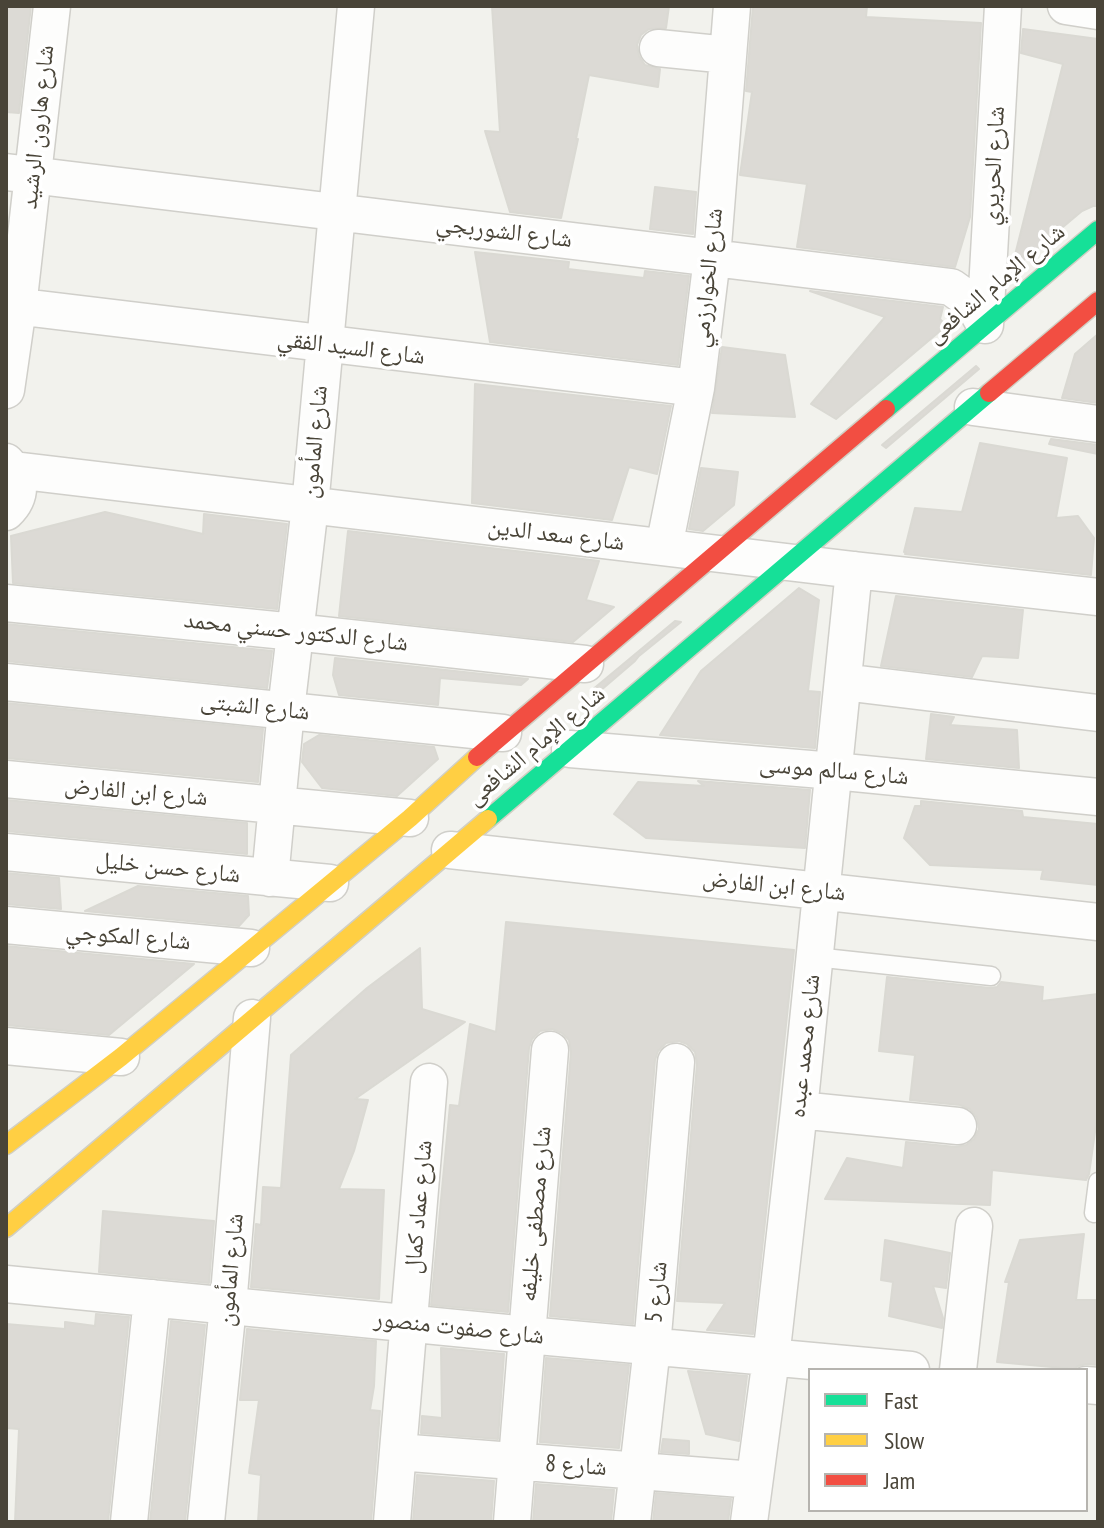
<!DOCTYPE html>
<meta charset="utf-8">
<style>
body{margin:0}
#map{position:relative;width:1104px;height:1528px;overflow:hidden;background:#f2f2ed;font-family:"PT Sans Narrow",sans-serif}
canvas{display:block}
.frame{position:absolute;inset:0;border:8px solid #494438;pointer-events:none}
.legend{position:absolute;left:808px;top:1368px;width:280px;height:144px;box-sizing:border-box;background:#fff;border:2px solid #b6b4af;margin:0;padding:10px 14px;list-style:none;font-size:24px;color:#494438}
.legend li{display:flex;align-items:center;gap:16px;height:40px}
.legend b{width:40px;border:2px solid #b6b4af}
</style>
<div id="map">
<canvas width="1104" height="1528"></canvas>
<div class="frame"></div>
<ul class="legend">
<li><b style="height:10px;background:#16e098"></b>Fast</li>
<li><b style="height:10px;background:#ffcf43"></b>Slow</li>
<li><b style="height:10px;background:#f24e42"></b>Jam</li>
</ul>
</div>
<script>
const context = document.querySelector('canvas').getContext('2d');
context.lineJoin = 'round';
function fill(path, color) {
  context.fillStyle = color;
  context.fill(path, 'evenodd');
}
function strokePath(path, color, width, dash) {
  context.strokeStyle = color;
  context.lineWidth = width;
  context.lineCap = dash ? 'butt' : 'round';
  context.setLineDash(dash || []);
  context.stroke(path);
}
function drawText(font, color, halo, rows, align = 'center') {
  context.font = font + ' "PT Sans Narrow","Noto Naskh Arabic",sans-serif';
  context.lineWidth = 7;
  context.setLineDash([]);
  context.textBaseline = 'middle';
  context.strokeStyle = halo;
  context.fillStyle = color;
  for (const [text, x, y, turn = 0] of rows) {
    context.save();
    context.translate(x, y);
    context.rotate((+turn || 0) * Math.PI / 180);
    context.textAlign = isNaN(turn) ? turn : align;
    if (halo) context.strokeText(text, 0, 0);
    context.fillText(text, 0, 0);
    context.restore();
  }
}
const building = new Path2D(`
 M6 6H31L19 113 6 112Z
 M492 6H669L666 28 649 29 641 35 637 45 639 56 645 65 660 69 658 87 589 75 576 139H578L561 218 510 212 485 131 500 132Z
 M753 6H867L866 17 981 23 970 217 955 267 797 247 807 184 740 175 752 92 746 91Z
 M1023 29 1098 39V206H1093L1082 211 1019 264 1013 263 1063 64 1021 53Z
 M655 187 696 192 693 234 650 229Z
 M475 252 569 262 568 269 644 278 645 271 689 276 678 365 490 342Z
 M810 291 943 307 940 319 946 326 836 419 811 404 885 317Z
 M1098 334V403L1062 398 1075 354Z
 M722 347 785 355 795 417 712 413Z
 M976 366 979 369 886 448 882 445Z
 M475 384 671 406 657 474 629 467 612 520 472 503Z
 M1051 439 1098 445V454L1049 444Z
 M980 443 1067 458 1056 518 1078 516 1094 538 1091 575 905 554 906 552H904L915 508 962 512Z
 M701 468 738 472 734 505 703 531 689 529Z
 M105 512 203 534 204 514 287 524 277 609 13 583 11 536Z
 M348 531 599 561 586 600 614 607 573 642 339 616Z
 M799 588 819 600 808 691 820 692 815 748 660 735 701 671Z
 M896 596 1023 610 1018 658 982 656 972 677 881 666Z
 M675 621 681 622 639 656 635 661 600 691 592 690Z
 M6 624 272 651 267 688 6 661Z
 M335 658 528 679 521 685 440 678 438 705 339 695 333 675Z
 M6 703 263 729 258 782 6 758Z
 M931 714 954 717 950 725 1017 730 1019 768 926 759Z
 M319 735 434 747 438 759 397 796 322 788 302 762 304 744Z
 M698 781 810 790 805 848 646 838 614 814 638 782 704 786Z
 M6 800 247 823V854L6 831Z
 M921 801 1022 811 1023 817 1098 824V885L1041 879 1043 870 930 865 904 838 915 806H921Z
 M6 873 59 878 61 909 6 904Z
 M138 886 248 896 249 915 239 926 85 911Z
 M506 922 794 950 753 1334 707 1330 725 1303 677 1301 697 1064 695 1052 687 1044 679 1041 666 1043 658 1051 655 1060 633 1324 550 1316 571 1052 569 1040 562 1033 552 1029 540 1031 532 1039 529 1048 508 1312 431 1305 450 1105 459 1106 470 1024 496 1032Z
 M6 946 194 964 109 1035 6 1025Z
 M420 948 422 1009 465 1022 355 1099 368 1100 354 1151 339 1189 384 1190 379 1299 251 1287 256 1224 261 1225 263 1187 281 1188 291 1055 367 988Z
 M887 977 990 988 997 987 1001 982 1043 987 1042 1001 1098 994V1111L1089 1174 1086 1180 992 1170 990 1205 825 1199 847 1158 903 1168 906 1142 956 1147 966 1145 974 1139 979 1129 977 1118 970 1109 960 1105 910 1100 915 1055 879 1051Z
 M103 1211 214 1221 209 1283 99 1272Z
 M1084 1234 1076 1300H1098V1365L1087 1364 1078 1366 1074 1369 997 1362 1009 1282H1005L1020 1240Z
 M885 1240 950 1253 946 1288 933 1286 943 1318 942 1328 889 1316 893 1282 881 1280Z
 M96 1314 129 1317 108 1522H15L19 1429 6 1428V1324L65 1329V1322L95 1326Z
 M171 1321 205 1325 185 1522H150Z
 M247 1329 376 1341 374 1386 370 1410 380 1411 371 1522H258L261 1475 249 1473 259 1400H240Z
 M441 1348 504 1354 498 1439 421 1433 422 1416 442 1418Z
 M546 1358 629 1365 619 1448 540 1442Z
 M688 1371 747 1376 739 1441 706 1434Z
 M663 1439 689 1441V1454L661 1452Z
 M417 1475 494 1481 491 1522 413 1521Z
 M536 1484 614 1490 611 1522H533Z
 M656 1493 731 1499 728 1522H653Z`);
const lane = new Path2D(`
 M815 957 991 976
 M1094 1213 1098 1182`);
const street = new Path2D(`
 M1066 6 1098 11
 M658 48 728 55
 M6 172 951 287 972 302 985 325
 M6 305 696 388
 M985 325 1003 6
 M6 390 18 307 52 6
 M973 407 1098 424
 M6 462C21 477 23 496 6 512
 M14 470 854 570 1098 597
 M664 547 696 388 712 258 732 6
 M6 603 295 632 585 664
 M6 682 503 733
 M843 682 1098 713
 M570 749 834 771 1098 797
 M6 779 410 818
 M450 850 1098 922
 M6 852 330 883
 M270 878 286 710 310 506 356 6
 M6 925 251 948
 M6 1046 121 1057
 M799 1110 958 1126
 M6 1284 527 1335 911 1370
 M958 1370 974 1226
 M1086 1385 1098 1386
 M398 1452 754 1480
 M129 1522 152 1298
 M206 1522 228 1306 252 1018
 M392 1522 429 1082
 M512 1522 550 1050
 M632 1522 652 1347 676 1062
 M749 1522 771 1358 799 1110 854 570`);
const fast = new Path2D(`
 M886 409 1098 230
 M488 819 989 393`);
const slow = new Path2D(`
 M6 1145 121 1057 410 818 477 757
 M6 1228 488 819`);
const jam = new Path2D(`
 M989 393 1098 301
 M477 757 886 409`);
const streetNames = [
 ["شارع هارون الرشيد",38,127,-84],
 ["شارع الحريري",994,166,-87],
 ["شارع الشوربجي",504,232,7],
 ["شارع الخوارزمي",708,278,-84],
 ["شارع الإمام الشافعى",996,284,-40],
 ["شارع السيد الفقي",351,348,7],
 ["شارع المأمون",315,442,-85],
 ["شارع سعد الدين",556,535,7],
 ["شارع الدكتور حسني محمد",296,632,6],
 ["شارع الشبتى",255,707,6],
 ["شارع الإمام الشافعى",536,746,-40],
 ["شارع سالم موسى",834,771,5],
 ["شارع ابن الفارض",136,792,5],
 ["شارع حسن خليل",168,868,6],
 ["شارع ابن الفارض",774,886,6],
 ["شارع المكوجي",128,937,5],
 ["شارع محمد عبده",805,1046,-84],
 ["شارع عماد كمال",419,1207,-85],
 ["شارع مصطفى خليفه",536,1214,-85],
 ["شارع المأمون",231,1270,-85],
 ["شارع 5",657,1292,-85],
 ["شارع صفوت منصور",459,1328,6],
 ["شارع 8",576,1466,4]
];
fill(building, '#dcdad5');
strokePath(building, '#dad9d3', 2);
strokePath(lane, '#d0cfca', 21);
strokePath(street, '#d0cfca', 39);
strokePath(fast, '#d1cfc4', 21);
strokePath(slow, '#d1cfc4', 21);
strokePath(jam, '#d1cfc4', 21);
strokePath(lane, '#fdfdfc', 18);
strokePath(street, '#fdfdfc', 36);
strokePath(fast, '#16e098', 18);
strokePath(slow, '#ffcf43', 18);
strokePath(jam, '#f24e42', 18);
drawText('24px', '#494438', '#fff', streetNames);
</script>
